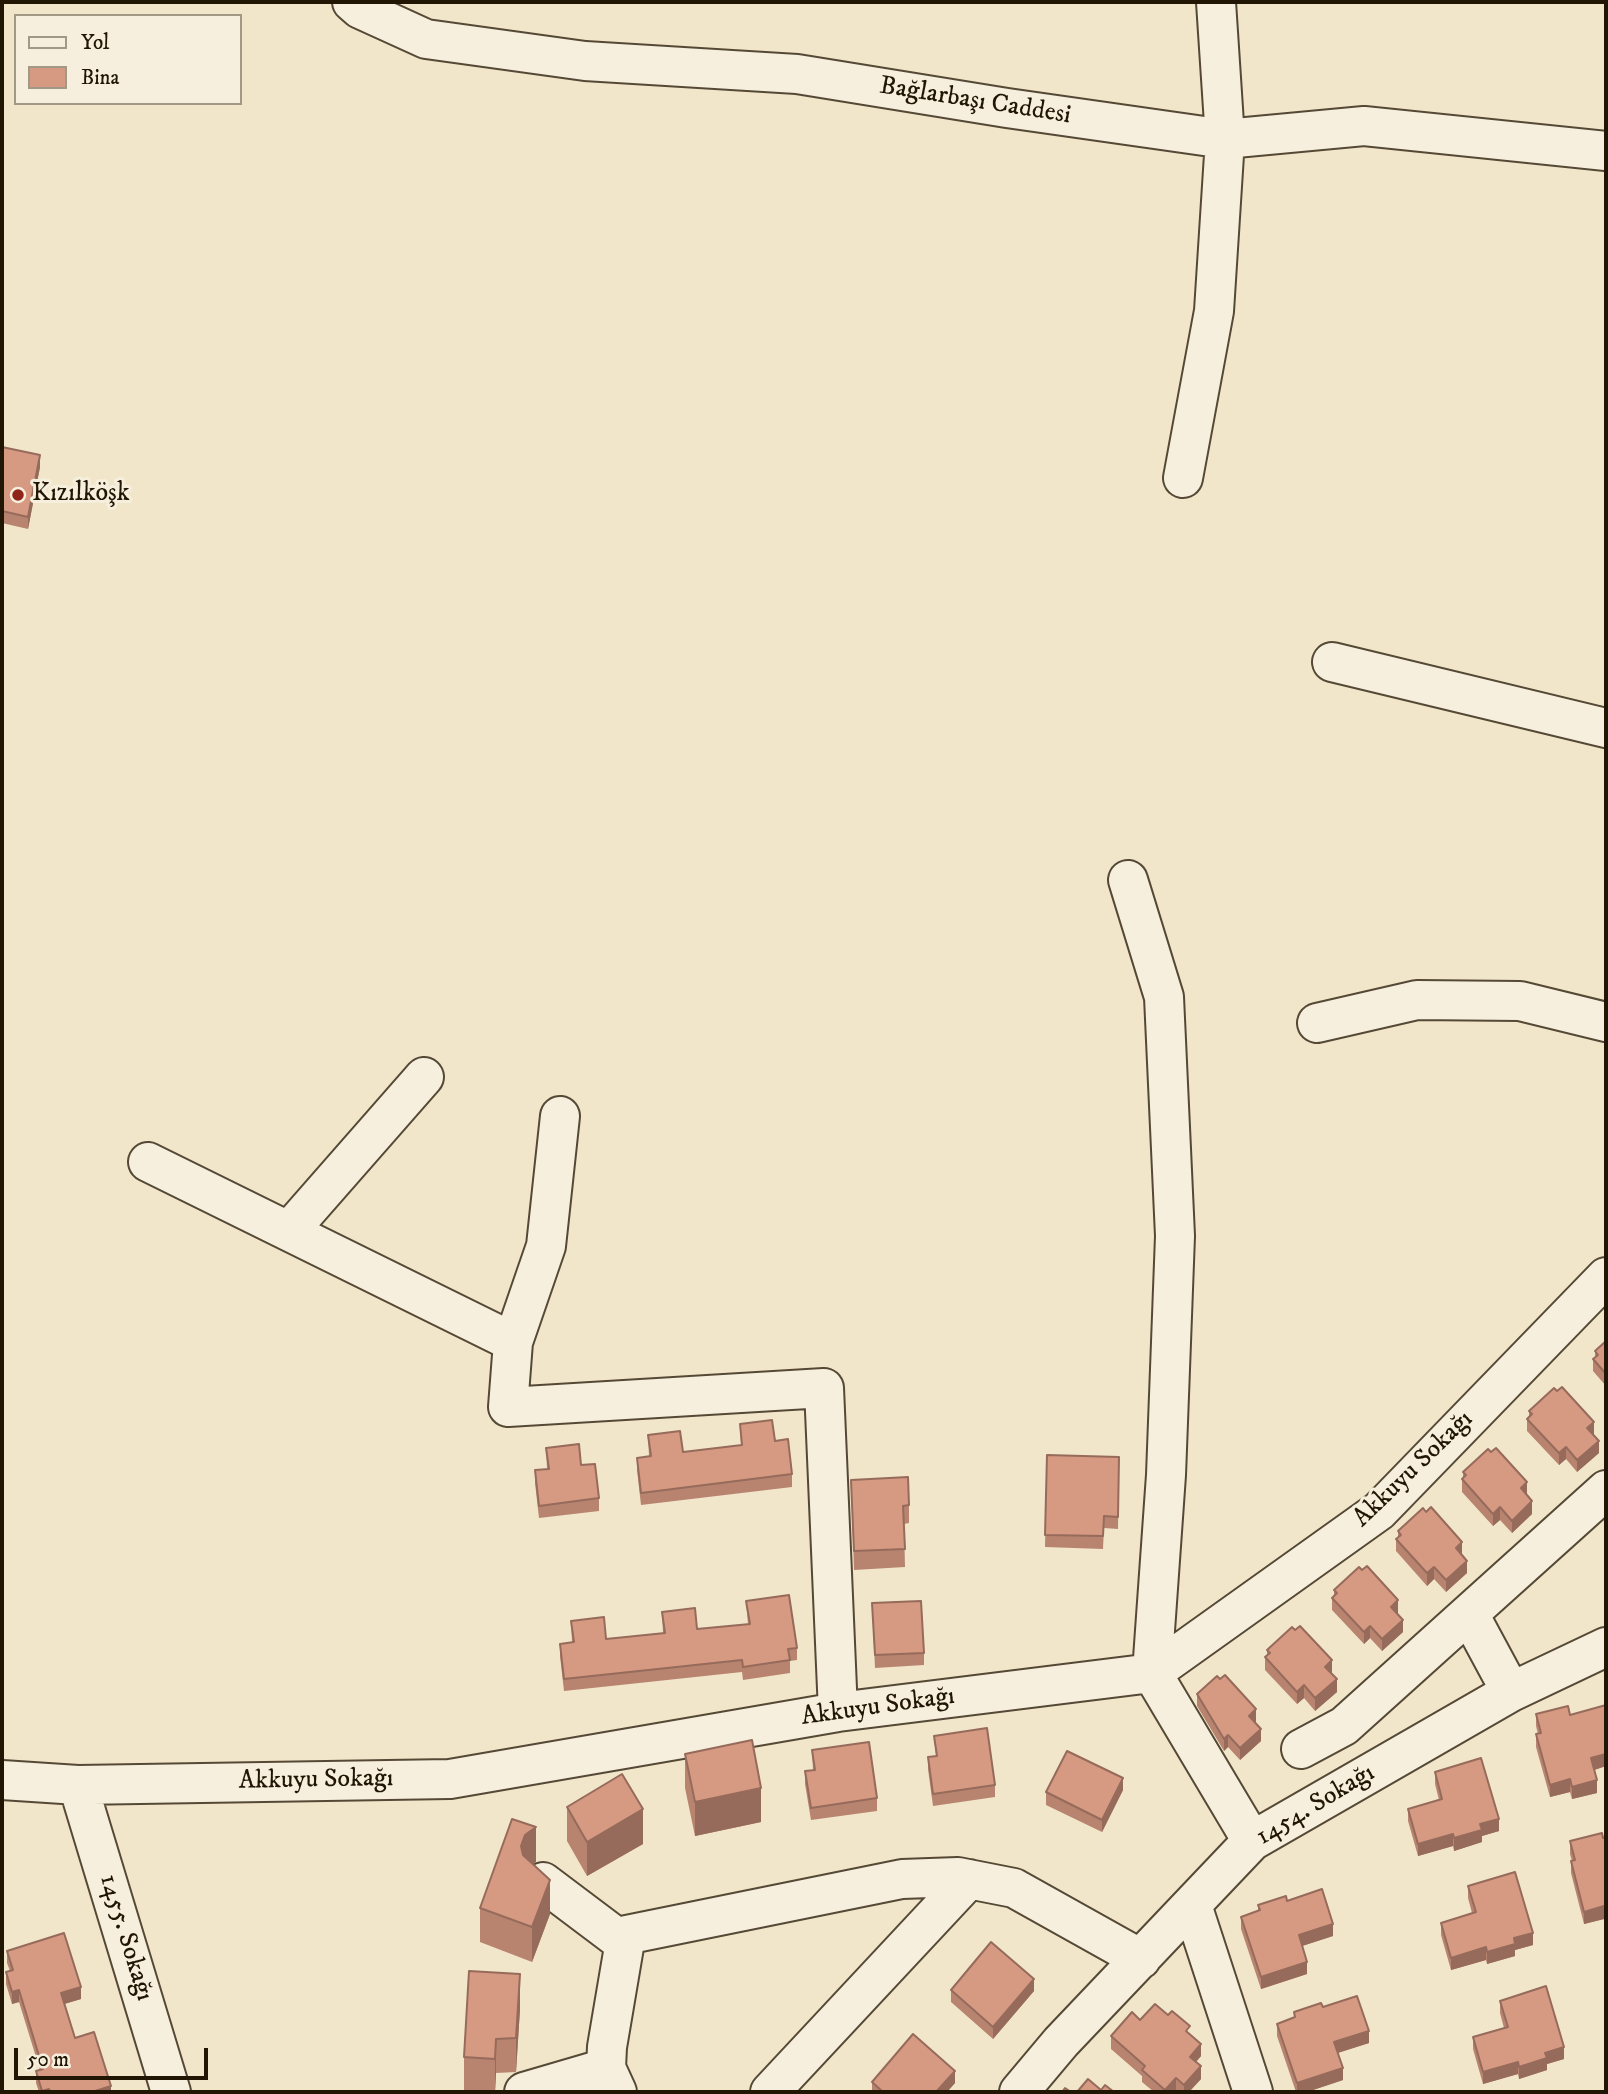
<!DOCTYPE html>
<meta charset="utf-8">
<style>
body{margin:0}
#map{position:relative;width:1608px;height:2094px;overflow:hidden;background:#f1e6ca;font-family:"IM FELL DW Pica",serif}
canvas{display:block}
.frame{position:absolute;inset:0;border:4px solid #211504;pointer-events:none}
.legend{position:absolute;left:14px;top:14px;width:228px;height:91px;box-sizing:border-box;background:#f6efdd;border:2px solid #a19886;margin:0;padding:9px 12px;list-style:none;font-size:21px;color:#211504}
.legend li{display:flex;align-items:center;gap:14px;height:35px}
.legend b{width:35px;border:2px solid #a19886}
.scale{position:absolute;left:14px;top:2048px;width:194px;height:32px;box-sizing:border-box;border:4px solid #211504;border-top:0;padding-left:9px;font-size:21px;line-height:24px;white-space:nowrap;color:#211504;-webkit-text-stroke:5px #f6efdd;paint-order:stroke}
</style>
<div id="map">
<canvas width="1608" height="2094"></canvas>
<div class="frame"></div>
<ul class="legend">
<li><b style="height:9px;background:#f6efdd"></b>Yol</li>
<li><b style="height:19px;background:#d69982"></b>Bina</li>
</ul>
<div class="scale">50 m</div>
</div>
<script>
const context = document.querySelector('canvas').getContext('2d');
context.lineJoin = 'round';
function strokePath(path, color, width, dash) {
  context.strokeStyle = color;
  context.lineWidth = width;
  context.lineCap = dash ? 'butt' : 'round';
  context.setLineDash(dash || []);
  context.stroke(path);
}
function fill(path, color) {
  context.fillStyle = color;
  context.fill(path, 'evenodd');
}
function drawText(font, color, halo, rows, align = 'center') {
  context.font = font + ' "IM FELL DW Pica",serif';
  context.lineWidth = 6;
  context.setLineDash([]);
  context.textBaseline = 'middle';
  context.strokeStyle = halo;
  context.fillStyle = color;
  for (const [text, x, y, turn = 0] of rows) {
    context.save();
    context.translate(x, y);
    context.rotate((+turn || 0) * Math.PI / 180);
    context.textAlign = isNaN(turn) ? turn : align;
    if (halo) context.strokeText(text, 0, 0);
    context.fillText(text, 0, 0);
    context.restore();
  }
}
const minor = new Path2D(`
 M352 2 360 9 426 39 585 61 797 74 1007 108 1225 139 1364 126 1606 151
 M1183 478 1214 311 1225 139 1216 2
 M1332 662 1606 728
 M1128 880 1164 997 1175 1236 1166 1475 1152 1673 1252 1841
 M1317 1023 1417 1000 1520 1001 1606 1022
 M148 1162 513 1342 508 1407 824 1388 838 1712
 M289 1231 424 1077
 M513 1342 546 1246 560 1116
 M1469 1614 1511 1692
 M1301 1749 1344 1726 1606 1490
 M2 1780 78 1785 450 1779 838 1712 1152 1673 1379 1511 1606 1277
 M78 1785 171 2092
 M543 1882 624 1943
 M1192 1905 1253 2092
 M524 2092 606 2068
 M617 2092 606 2068 607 2047 626 1935 902 1879 958 1877 1014 1888 1141 1959
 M770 2092 969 1879
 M1019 2092 1061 2042 1252 1841 1511 1692 1606 1647`);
const wall = new Path2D(`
 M2 447 40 467 28 529 2 523Z
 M1606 1341V1386L1593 1371V1359L1595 1358V1351Z
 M1529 1411 1594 1434 1593 1435 1599 1453 1577 1472 1566 1459 1559 1465 1527 1431V1419L1529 1417Z
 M740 1424 775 1441 792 1474V1487L641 1505 637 1470V1458L649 1456 648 1435 683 1452 741 1445Z
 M546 1448 581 1465 599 1498V1511L539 1518 535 1483V1470L547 1469Z
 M1047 1455 1119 1457 1118 1529 1104 1528 1103 1549 1045 1547Z
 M1463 1472 1527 1494V1495L1532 1514 1512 1533 1500 1520 1493 1526 1462 1492V1479L1463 1478Z
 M851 1480 909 1505V1523L904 1524 905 1567 854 1570Z
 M1398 1531 1462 1554V1555L1467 1573 1446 1592 1434 1579 1427 1586 1396 1551V1539L1398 1538Z
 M1334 1590 1398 1613H1397L1403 1632 1382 1651 1370 1638 1364 1644 1332 1610V1598L1334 1596Z
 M746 1601 797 1648V1660L790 1661V1673L743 1680 742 1672 564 1691 560 1656V1644L572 1642 571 1621 606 1639 663 1633 662 1612 697 1629 748 1624Z
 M872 1603 924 1653V1665L875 1668Z
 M1267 1650 1332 1672 1331 1673 1337 1692 1315 1711 1304 1698 1297 1704 1265 1670V1657L1267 1656Z
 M1197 1694 1256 1722 1255 1723 1261 1741 1240 1760 1228 1747 1224 1751 1197 1706Z
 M1536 1714 1570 1715 1606 1766 1594 1770 1597 1793 1572 1799 1570 1792 1550 1797 1536 1747V1734H1538L1536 1726Z
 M934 1736 995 1785V1797L933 1806 928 1769V1757L936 1756Z
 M812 1750 877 1798V1811L811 1820 805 1784V1771L813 1770Z
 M685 1754 761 1822 695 1836 685 1788Z
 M1435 1772 1499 1831 1482 1836V1842L1454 1851 1453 1846 1418 1856 1408 1821V1809L1439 1800 1435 1784Z
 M1123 1790 1102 1832 1046 1805V1792Z
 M567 1807 643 1844 587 1876 567 1841Z
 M512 1819 536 1862 532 1864 550 1914 532 1962 480 1942V1908Z
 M1606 1837V1926L1604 1919 1584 1924 1571 1873V1861H1572L1570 1854V1841Z
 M1468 1886 1533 1945 1515 1950V1956L1487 1964 1486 1960 1451 1970 1441 1935V1923L1472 1913 1468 1898Z
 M1287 1901 1333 1936 1302 1946 1307 1974 1261 1989 1241 1929V1917L1258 1911V1905Z
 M7 1951 81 1999 64 2004 75 2038 111 2092H39L36 2083V2071L40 2070 19 2002 12 2004 6 1984V1972L10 1971 7 1963Z
 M951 1990 1034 1991 993 2039 951 2002Z
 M1500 2001 1564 2059 1547 2064V2070L1519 2079 1518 2074 1483 2084 1473 2049V2037L1504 2028 1500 2013Z
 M1323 2007 1369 2043 1338 2053 1343 2080 1307 2092H1296L1277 2036V2024L1294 2018V2012Z
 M520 2009 516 2072 496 2073 495 2092H464V2057Z
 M1140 2020 1190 2035 1201 2056 1196 2062 1201 2079 1189 2092H1179L1176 2090 1175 2092H1154L1142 2082V2076L1111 2049V2036Z
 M872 2082 955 2083 947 2092H872Z`);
const shadedWall = new Path2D(`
 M40 455V467L28 529V517Z
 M1594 1422V1434L1587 1440V1428Z
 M1599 1441V1453L1577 1472V1460Z
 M1566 1447V1459L1559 1465V1453Z
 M1527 1482V1494L1521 1501V1488Z
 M1532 1501V1514L1512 1533V1521Z
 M1500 1507V1520L1493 1526V1514Z
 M1462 1542V1554L1456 1560V1548Z
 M1467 1561V1573L1446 1592V1580Z
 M1434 1567V1579L1427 1586V1573Z
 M1398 1600V1613L1391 1619V1607Z
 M1403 1620V1632L1382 1651V1639Z
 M1370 1626V1638L1364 1644V1632Z
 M1332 1660V1672L1325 1679V1667Z
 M1337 1679V1692L1315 1711V1698Z
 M1304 1685V1698L1297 1704V1692Z
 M1256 1709V1722L1249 1728V1716Z
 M1261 1729V1741L1240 1760V1748Z
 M1228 1735V1747L1224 1751V1739Z
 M1606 1754V1766L1591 1771V1758Z
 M1123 1778V1790L1102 1832V1820Z
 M1570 1779V1792L1550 1797V1785Z
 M1597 1780V1793L1572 1799V1787Z
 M761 1788V1822L695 1836V1802Z
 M643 1809V1844L587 1876V1842Z
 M1499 1819V1831L1482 1836V1842L1454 1851V1838L1480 1824Z
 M536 1827V1862L525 1869 521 1846 525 1835Z
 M1453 1834V1846L1418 1856V1844Z
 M550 1880V1914L532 1962V1927Z
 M1604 1906V1919L1584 1924V1912Z
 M1333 1924V1936L1299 1947V1935Z
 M1533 1933V1945L1515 1950V1956L1487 1964V1952L1514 1938Z
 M1486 1947V1960L1451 1970V1958Z
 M1307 1962V1974L1261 1989V1977Z
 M520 1974V2009L516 2072V2038Z
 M1034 1979V1991L993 2039V2027Z
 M81 1987V1999L61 2005V1993Z
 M19 1990V2002L12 2004V1992Z
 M1369 2031V2043L1334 2054V2042Z
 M496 2039V2073L495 2092V2059Z
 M1201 2044V2056L1190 2069V2057Z
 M1564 2047V2059L1547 2064V2070L1519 2079V2067L1545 2053Z
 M1518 2062V2074L1483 2084V2072Z
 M1201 2066V2079L1189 2092H1184V2085Z
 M1343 2068V2080L1307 2092H1297V2083Z
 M955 2071V2083L947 2092H936Z
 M1176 2078V2090L1175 2092H1165V2090Z
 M111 2086V2092H92Z`);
const building = new Path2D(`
 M2 447 40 455 28 517 2 511Z
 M1606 1341V1374L1593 1359 1598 1355 1595 1351Z
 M1562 1387 1594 1422 1587 1428 1599 1441 1577 1460 1566 1447 1559 1453 1527 1419 1532 1414 1529 1411 1554 1388 1557 1391Z
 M772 1420 775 1441 788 1439 792 1474 641 1493 637 1458 651 1456 648 1435 680 1431 683 1452 742 1445 740 1424Z
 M579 1444 581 1465 595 1464 599 1498 539 1506 535 1470 549 1469 546 1448Z
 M1496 1448 1527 1482 1521 1488 1532 1501 1512 1521 1500 1507 1493 1514 1462 1479 1466 1475 1463 1472 1488 1449 1491 1452Z
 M1047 1455 1119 1457 1118 1517 1104 1516 1103 1536 1045 1535Z
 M908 1477 909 1505 903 1506 905 1549 854 1551 851 1480Z
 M1431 1507 1462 1542 1456 1548 1467 1561 1446 1580 1434 1567 1427 1573 1396 1539 1401 1535 1398 1531 1423 1508 1426 1512Z
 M1367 1566 1398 1600 1391 1607 1403 1620 1382 1639 1370 1626 1364 1632 1332 1598 1337 1593 1334 1590 1359 1567 1362 1570Z
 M789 1595 797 1648 788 1649 790 1660 743 1667 742 1660 564 1679 560 1644 574 1642 571 1621 604 1617 606 1639 665 1633 662 1612 695 1608 697 1629 750 1624 746 1601Z
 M921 1601 924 1653 875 1655 872 1603Z
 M1300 1626 1332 1660 1325 1667 1337 1679 1315 1698 1304 1685 1297 1692 1265 1657 1270 1653 1267 1650 1292 1627 1295 1630Z
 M1225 1675 1256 1709 1249 1716 1261 1729 1240 1748 1228 1735 1224 1739 1197 1694 1217 1676 1220 1679Z
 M1606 1705V1754L1591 1758 1597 1780 1572 1787 1570 1779 1550 1785 1536 1734 1541 1733 1536 1714 1568 1706 1570 1715Z
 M987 1728 995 1785 933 1794 928 1757 937 1756 934 1736Z
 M752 1740 761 1788 695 1802 685 1754Z
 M869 1742 877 1798 811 1808 805 1771 815 1770 812 1750Z
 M1067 1751 1123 1778 1102 1820 1046 1792Z
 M1481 1758 1499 1819 1480 1824 1482 1830 1454 1838 1453 1834 1418 1844 1408 1809 1442 1799 1435 1772Z
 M622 1774 643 1809 587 1842 567 1807Z
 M512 1819 536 1827 525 1835 521 1846 523 1855 550 1880 532 1927 480 1908Z
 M1602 1833 1603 1838 1606 1837V1914L1604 1906 1584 1912 1571 1861 1575 1860 1570 1841Z
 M1515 1872 1533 1933 1514 1938 1515 1944 1487 1952 1486 1947 1451 1958 1441 1923 1476 1912 1468 1886Z
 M1322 1889 1333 1924 1299 1935 1307 1962 1261 1977 1241 1917 1260 1910 1258 1905 1286 1896 1287 1901Z
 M64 1933 81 1987 61 1993 75 2038 94 2032 111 2086 92 2092H50L49 2089 42 2091 36 2071 43 2069 19 1990 12 1992 6 1972 13 1970 7 1951Z
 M991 1942 1034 1979 993 2027 951 1990Z
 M469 1971 520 1974 516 2038 496 2039 495 2059 464 2057Z
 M1546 1986 1564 2047 1545 2053 1547 2058 1519 2067 1518 2062 1483 2072 1473 2037 1508 2027 1500 2001Z
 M1357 1996 1369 2031 1334 2042 1343 2068 1297 2083 1277 2024 1295 2017 1294 2012 1321 2003 1323 2007Z
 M1155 2004 1168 2015 1172 2011 1190 2026 1186 2031 1201 2044 1190 2057 1201 2066 1184 2085 1176 2078 1165 2090 1142 2070 1145 2066 1111 2036 1132 2012 1140 2020Z
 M913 2034 955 2071 936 2092H883L872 2082Z
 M1088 2079 1101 2090 1105 2085 1114 2092H1077Z
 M1065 2088 1071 2092H1062Z`);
const markers = [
 [18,495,7,"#8f2418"]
];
const streetNames = [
 ["Bağlarbaşı Caddesi",975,102,9],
 ["Akkuyu Sokağı",1414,1470,-44],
 ["Akkuyu Sokağı",878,1708,-8],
 ["Akkuyu Sokağı",316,1781,-1],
 ["1454. Sokağı",1316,1806,-31],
 ["1455. Sokağı",125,1938,73]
];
const poiNames = [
 ["Kızılköşk",32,495]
];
strokePath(minor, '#554936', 42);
strokePath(minor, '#f6efdd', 38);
fill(wall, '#b88470');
fill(shadedWall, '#966b5b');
fill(building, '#d69982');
strokePath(building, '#966b5b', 2);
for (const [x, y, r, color] of markers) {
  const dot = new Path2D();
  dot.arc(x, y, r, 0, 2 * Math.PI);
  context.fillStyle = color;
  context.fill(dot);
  strokePath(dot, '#f6efdd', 2.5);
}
drawText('26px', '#211504', '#f6efdd', streetNames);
drawText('26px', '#211504', '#f6efdd', poiNames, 'left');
</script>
